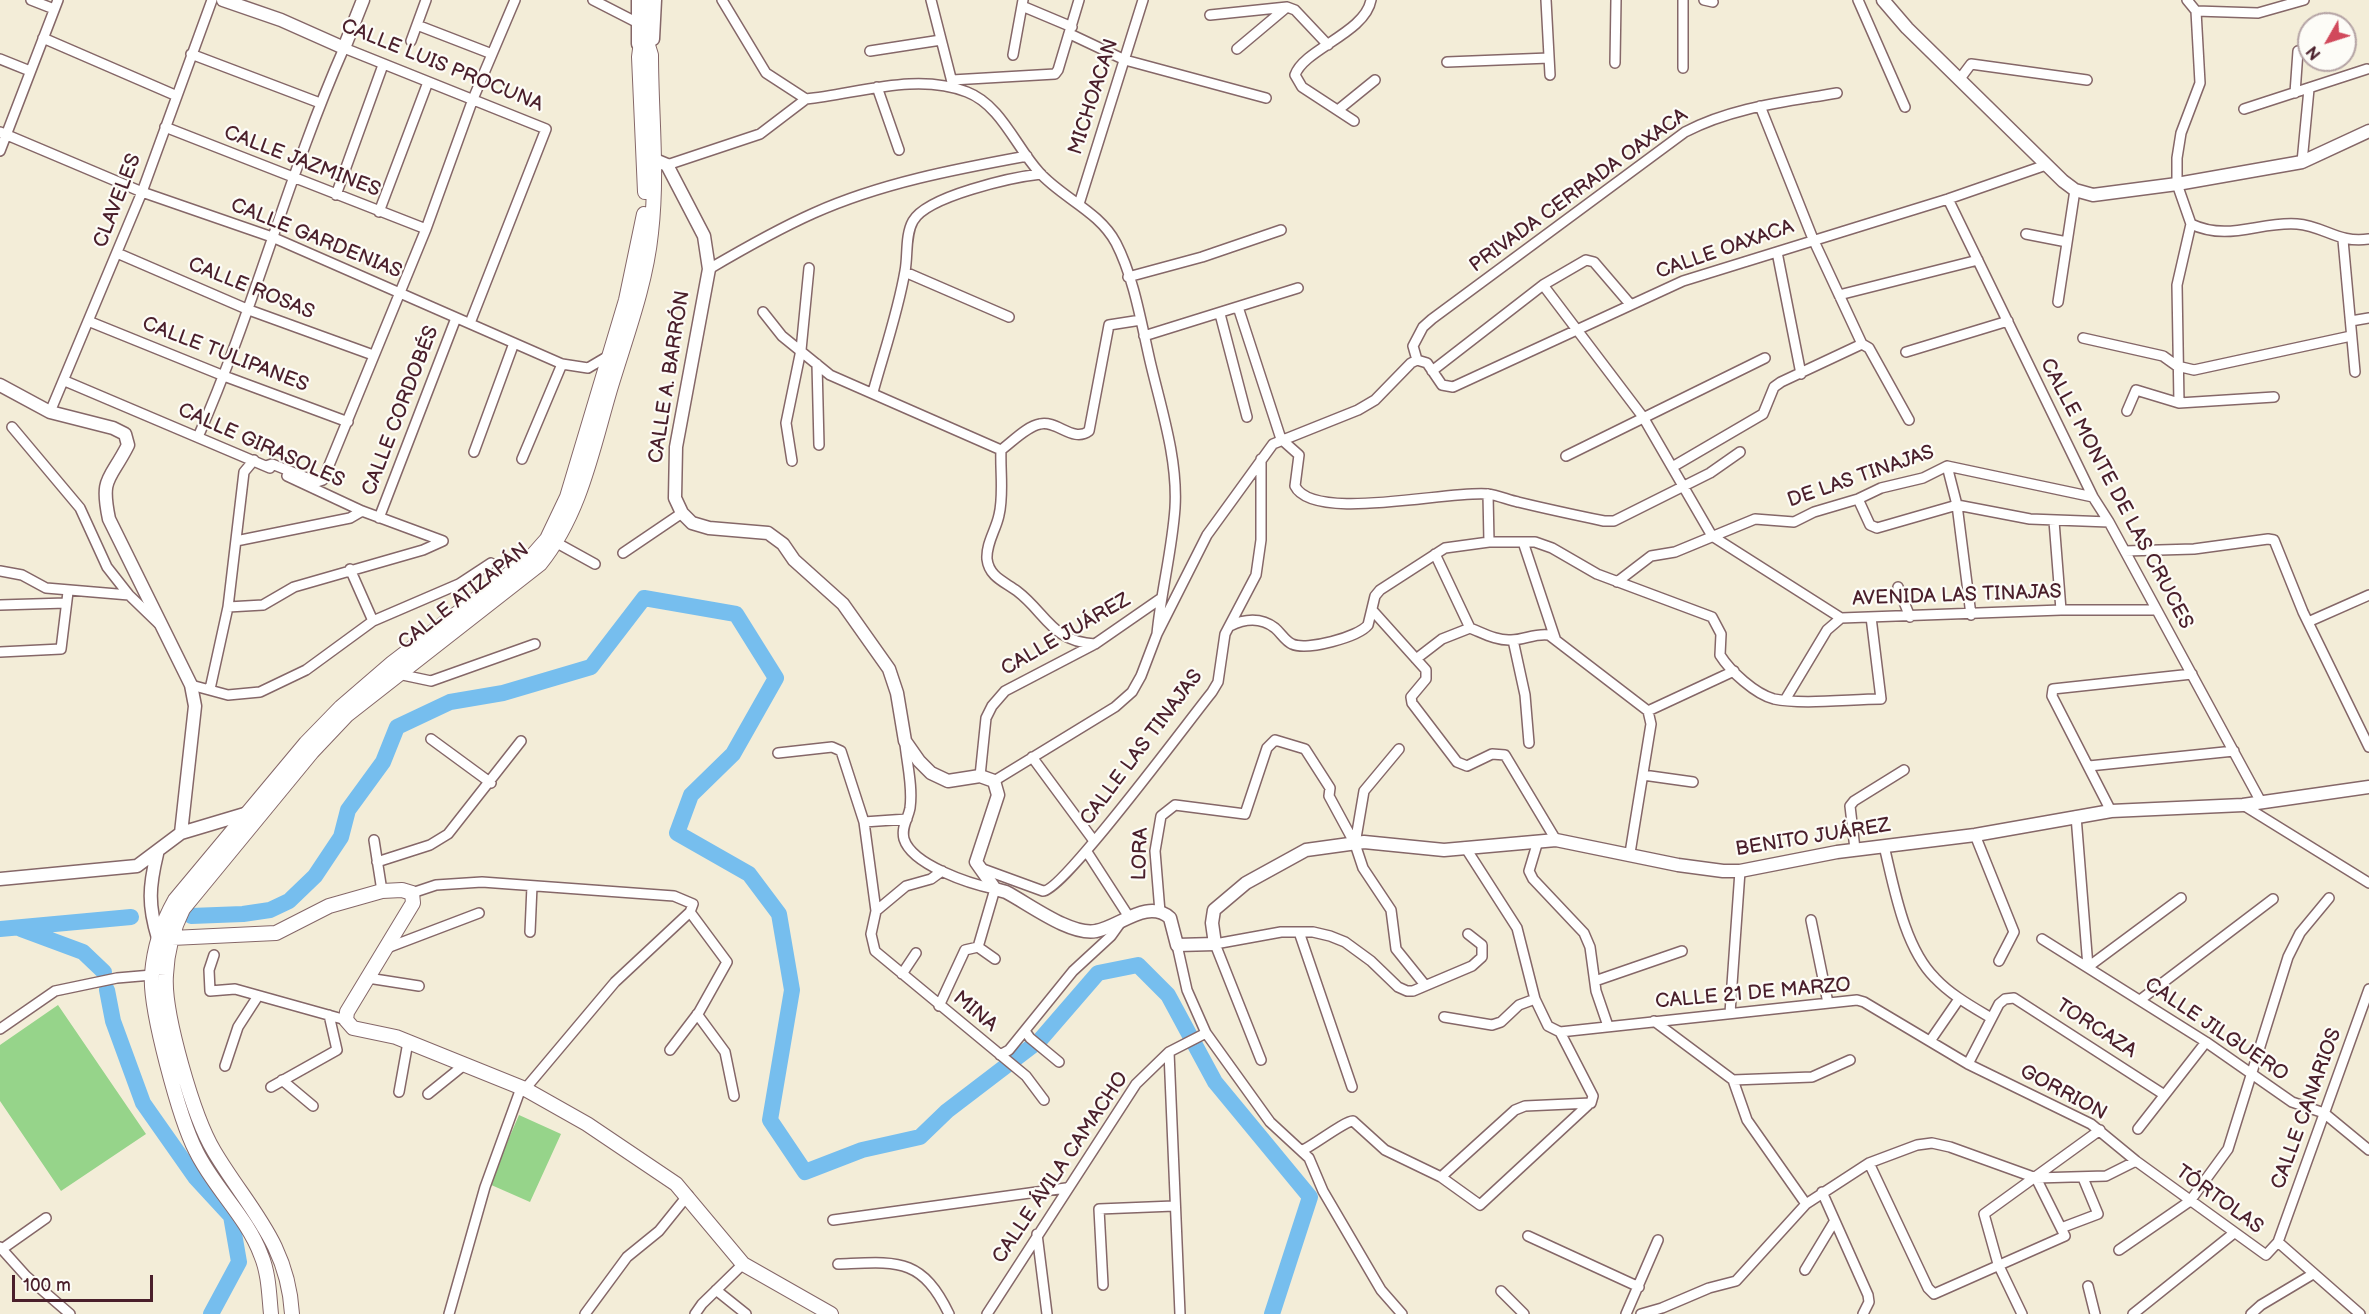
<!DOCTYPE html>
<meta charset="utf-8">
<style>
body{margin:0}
#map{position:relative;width:2369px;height:1314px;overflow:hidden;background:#f3edd8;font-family:"Balsamiq Sans",sans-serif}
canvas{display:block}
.north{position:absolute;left:2297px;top:12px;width:60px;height:60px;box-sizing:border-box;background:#fdfcf7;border:2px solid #b5a4a5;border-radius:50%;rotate:231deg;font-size:16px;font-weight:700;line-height:24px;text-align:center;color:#4a1f2b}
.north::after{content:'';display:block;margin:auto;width:21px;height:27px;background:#d1495b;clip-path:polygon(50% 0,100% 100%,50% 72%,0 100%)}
.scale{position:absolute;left:12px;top:1275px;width:141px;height:27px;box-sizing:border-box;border:3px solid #4a1f2b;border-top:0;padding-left:8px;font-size:18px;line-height:21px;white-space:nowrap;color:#4a1f2b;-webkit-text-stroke:4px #fdfcf7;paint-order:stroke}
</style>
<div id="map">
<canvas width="2369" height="1314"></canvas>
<div class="north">N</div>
<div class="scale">100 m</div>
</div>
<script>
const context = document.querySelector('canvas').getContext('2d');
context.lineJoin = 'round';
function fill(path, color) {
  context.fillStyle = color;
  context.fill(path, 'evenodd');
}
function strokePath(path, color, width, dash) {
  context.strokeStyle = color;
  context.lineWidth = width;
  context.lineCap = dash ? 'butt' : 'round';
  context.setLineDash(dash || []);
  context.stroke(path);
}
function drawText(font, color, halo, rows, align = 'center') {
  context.font = font + ' "Balsamiq Sans",sans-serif';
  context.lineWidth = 4.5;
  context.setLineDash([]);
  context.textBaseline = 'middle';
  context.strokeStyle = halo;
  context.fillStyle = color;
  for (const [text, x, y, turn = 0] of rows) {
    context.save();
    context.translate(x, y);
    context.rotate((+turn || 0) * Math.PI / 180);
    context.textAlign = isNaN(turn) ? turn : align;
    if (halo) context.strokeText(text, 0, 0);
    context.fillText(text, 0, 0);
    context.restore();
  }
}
const green = new Path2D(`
 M58 1005 146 1134 61 1191 0 1101V1045Z
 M519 1115 561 1134 530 1202 489 1184Z`);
const river = new Path2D(`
 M191 916 243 914 270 910 289 901 315 876 341 837 348 810 383 762 397 727 450 702 503 693 591 667 644 598 736 614 776 678 733 754 691 795 677 833 749 874 779 914 792 990 770 1120 805 1172 862 1150 920 1137 947 1111 1040 1040 1098 973 1138 965 1168 995 1215 1082 1310 1197 1272 1314
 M0 929 131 917
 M21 929 83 952 104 972
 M107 990 113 1021 143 1103 195 1177 231 1216 239 1262 211 1314`);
const street = new Path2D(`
 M31 0 54 9
 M593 0 636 22
 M722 0 766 73 806 99C857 94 916 72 967 92 1001 105 1016 147 1039 172 1062 198 1099 211 1116 243 1134 278 1141 322 1150 361 1161 408 1178 459 1175 508 1172 551 1161 592 1157 634
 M931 0 953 86
 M1546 0 1550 75
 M1704 0 1713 2
 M1858 0 1905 107
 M2187 0 2196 11 2258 13 2304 0
 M1022 6 1072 27
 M1210 15 1287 7 1295 10 1328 45
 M417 25 492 54
 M1070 34 1125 60 1266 98
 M43 38 177 96
 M411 41 426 0
 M1237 49 1287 7
 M870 51 941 40
 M191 54 320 103
 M1013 55 1023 0
 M2345 57 2347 34
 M0 59 30 71
 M1447 62 1549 58
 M1615 63 1616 0
 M1683 68V0
 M952 80 1055 74 1058 70 1079 0
 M1959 80 1971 64 2087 80
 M877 87 899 150
 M2295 93 2298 51
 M1760 106 1813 239 1862 344
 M2244 109 2367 69
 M1338 110 1375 80
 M1354 121 1302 87 1295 75C1304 49 1365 33 1371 0
 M165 127 426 229
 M0 132 142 192 272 237 562 364 588 368 610 355
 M0 151 58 0
 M2302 162 2309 89
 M667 165 760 134 806 99
 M336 195 383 65
 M1948 199 2093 497 2109 522 2261 802
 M1079 204 1143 0
 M379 212 428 82
 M2191 224C2229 242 2260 221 2297 224 2324 226 2339 244 2369 239
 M2026 234 2067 242
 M2343 240 2355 372
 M1777 252 1801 374
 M117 253 249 310 373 355
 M709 269C743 249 778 229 814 213 881 183 956 169 1027 156
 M905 272 1009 317
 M1128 277 1202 257 1281 230
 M1543 285 1643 417 1712 536 1841 618 2061 610H2155
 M1839 295 1978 260
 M2058 302 2075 190
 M1238 307 1281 439 1299 455 1295 486C1313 523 1450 490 1487 494 1498 495 1508 500 1518 502 1547 509 1575 515 1604 521H1614L1710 473 1740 452
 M763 312 782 336 830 375 1001 450
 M1220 314 1247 417
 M88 321 224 376 348 422
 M2351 321 2369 318
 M1144 336 1298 288
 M2083 338 2163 356 2177 366 2194 370 2351 336
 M1862 344 1869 348 1909 420
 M1906 352 2008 321
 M1417 360 1427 363 1442 385 1453 387 1683 281 1948 199 2046 165
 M1417 360 1413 346 1423 327 1432 319 1685 132C1733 107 1785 102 1837 93
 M817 364 819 445
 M1432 371 1543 285 1586 260 1594 262 1630 304
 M65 381 270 468
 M873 392C884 352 898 312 905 271 908 256 905 235 913 221 927 196 1013 177 1041 174
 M2179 403 2177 285 2191 224 2177 184V158L2181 133 2200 83 2196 11
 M2127 411 2136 390 2179 403 2274 397
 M50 412 142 192 212 0
 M12 427 80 508 107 567 129 595 158 623
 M198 437C254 310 288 175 344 48L546 129 470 323
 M1001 450C1000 470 1004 495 999 515 996 530 986 543 987 559 989 577 1005 582 1017 591 1046 613 1052 642 1095 644
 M1001 450C1012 442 1027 426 1040 424 1057 420 1073 443 1089 431L1109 325 1141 320
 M474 452 514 343
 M1566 456 1765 358
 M522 459 562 364
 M792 461 786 423 801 350 809 268
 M266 466 272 464 317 482 323 480 426 229 473 99 515 0
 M1674 466 1763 414 1774 387 1781 382 1862 344
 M1947 466 1957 505 1971 615
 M287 476 362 511 443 541
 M1488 494 1489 542
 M1858 499 1870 525 1877 528 1957 505 2030 519 2109 522
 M379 518 456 318
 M2054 521 2061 610
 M236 541 350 518 362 511
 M1523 542 1555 638
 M557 543 595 564
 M2125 551 2194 549 2268 539 2274 540 2303 612 2369 747
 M623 553 682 513
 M1435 554 1470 628C1483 633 1497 641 1511 640 1524 640 1535 633 1549 635L1648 711 1651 724 1630 853
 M350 569 373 621
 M0 571 22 575 46 588 129 595
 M1617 582 1651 556 1675 552 1755 519 1794 522 1814 512 1858 499 1881 488 1923 478 1947 466 2093 497
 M1898 587 1910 617
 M0 605 66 603
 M228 607 263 605 294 587 423 550 443 541
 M1373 611 1426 670V679L1411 697 1412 703 1457 762 1467 766 1492 754 1505 755 1556 840
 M2308 622 2369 595
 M1230 626C1244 619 1261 617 1275 628 1281 633 1285 641 1292 644 1307 651 1358 637 1368 625L1375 596 1380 590 1445 548 1489 542H1535L1552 548 1597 574 1712 617 1721 634 1720 655C1730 671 1755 694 1774 699 1802 705 1851 699 1881 699L1871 617
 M1513 640 1525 695 1529 743
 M0 652 61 649 68 592
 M1416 659 1442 639 1470 628
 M398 674 431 681 535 644
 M191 685 228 695 260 692 306 670 373 621 459 584 491 563
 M210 689 228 607 244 472 254 460
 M1785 700 1827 630 1841 618
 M1648 711 1734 671
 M431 739 491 783
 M905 744C907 764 913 787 910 808 908 819 901 827 904 839 912 865 970 884 995 889L978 947
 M1399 749 1364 791 1355 844 1363 868 1391 910 1396 949 1425 985
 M778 753 832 747 841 751 864 822 876 911 871 934 875 951 1026 1076 1044 1100
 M1032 757 1094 841
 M2089 766 2234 751
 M1643 775 1693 782
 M980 776 986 718 992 706 1005 691 1095 644 1160 599
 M994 781 1115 707 1132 692 1141 676 1157 634 1207 535 1273 444 1358 410 1375 400 1411 363 1417 360
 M2243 805 2369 883
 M2111 811 2052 696 2053 689 2192 674
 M2076 816 2088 967 2181 898
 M864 822 907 819
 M1975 835 2014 932 1999 961
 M374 840 382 891
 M1538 841 1529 871 1533 879 1584 933 1590 947 1596 991 1608 1026
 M1884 846C1894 887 1904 947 1935 978 1951 995 1971 1006 1991 1018
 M1465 847 1517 928 1535 999
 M1855 849 1850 806 1854 801 1904 770
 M1087 852 1129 917
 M377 862 430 845 448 834 521 741
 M980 868 1043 891C1063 891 1190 719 1212 692L1218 682 1225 634 1256 575 1261 540V459
 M412 893 436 885 482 882 674 896 693 904 690 912 615 982 525 1089
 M876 911 906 886 931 879 942 871
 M1160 912 1155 851 1161 816 1175 805 1245 814 1267 748 1275 740 1305 749 1330 788 1329 796 1355 844
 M1811 920 1828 1003
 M530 932 532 886
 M1299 932 1352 1087
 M2042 939 2206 1042 2292 1102 2324 1113 2369 1150
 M1177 945 1187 990 1206 1033 1270 1122 1309 1158 1323 1191 1381 1290 1402 1314
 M978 947 995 959
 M387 948 479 913
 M214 955 209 970 210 991 235 989 346 1020
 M902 974 916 953
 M368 978 419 986
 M1595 981 1682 951
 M2140 1000 2273 899
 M939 1006 965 950 978 947
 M1730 1013 1740 871
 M697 1014 725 1052 734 1096
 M1444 1017 1492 1025 1501 1022 1519 1005 1535 999 1548 1026 1560 1032 1857 1000 1864 1002 1968 1064 2091 1124 2136 1161 2266 1255 2278 1242 2369 989
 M1654 1021 1733 1080 1747 1120 1806 1204
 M0 1029 55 991 117 978 152 975
 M1025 1031 1030 1038 1059 1062
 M1930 1041 1959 999
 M670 1050 699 1012 727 962 690 912
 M1169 1052 1180 1314
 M1000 1055 1009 1050 1073 971 1111 936 1121 922
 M1261 1060 1215 944 1281 932H1313L1330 936 1345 942 1371 961 1398 987 1407 991H1413L1472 966 1482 957V945L1468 934
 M1968 1064 1999 1004 2005 999 2014 998 2163 1094
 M225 1066 238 1027 258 996
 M282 1080 313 1106
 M1733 1080 1812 1077 1850 1060
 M271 1087 337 1050 329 1015
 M399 1092 408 1042
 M428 1094 464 1065
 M2138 1129 2206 1042
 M1303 1150C1314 1145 1345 1121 1353 1121L1385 1150 1441 1177 1480 1205 1588 1105
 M1869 1163 1928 1288 1934 1294 2065 1236 2036 1178
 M1441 1177 1515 1110 1525 1106 1591 1103 1593 1096 1560 1032
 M1822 1192 1868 1295 1869 1302 1863 1314
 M833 1220 1066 1188
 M2061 1228 2098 1214 2083 1178
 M1037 1234 1047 1314
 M1528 1236 1639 1287
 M2278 1242 2360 1314
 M0 1247 26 1276 70 1314
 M2 1249 46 1218
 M2119 1250 2190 1201 2228 1149 2288 957 2300 933 2329 898
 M838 1264C896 1262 921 1256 949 1314
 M1805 1270 1834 1222
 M1103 1285 1099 1209 1174 1206
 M2088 1286 2095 1314
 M716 1290 746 1314
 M1501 1291 1524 1314
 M449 1314 485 1187 521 1088
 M585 1314 627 1257 659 1231 688 1195
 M695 1314 702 1304 743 1264
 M987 1314 1136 1084 1169 1052 1206 1033
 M1626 1314 1658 1240
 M1641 1314 1662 1308 1709 1288 1736 1281 1806 1204 1869 1163 1917 1145 1932 1143 1950 1147 2036 1178 2106 1176 2136 1161
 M2022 1314 1998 1264 1984 1214 2100 1130
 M2133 1314 2234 1233
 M2251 1314 2261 1305 2313 1274`);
const secondary = new Path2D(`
 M223 0 281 20 344 48 363 0
 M638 0V44
 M1883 0 1907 28 2063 181 2075 190 2093 195 2177 184 2302 162 2369 131
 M653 39 655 0
 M655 160 667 165 704 236 709 269 676 447 675 498 682 513 692 523 709 528 768 533 783 544 794 560 843 604 889 669 897 693 905 741 919 761 931 773 948 781 980 776 994 781 998 795 976 862 995 889 1006 892C1029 904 1071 936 1096 931 1119 927 1148 898 1170 918L1177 945 1215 944 1212 923 1214 910 1246 883 1306 850 1364 842 1444 850 1556 840 1678 865 1723 871H1740L1837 852 1975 835 2111 811 2243 805 2369 787
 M0 385 50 412 113 428 125 434 128 445C110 481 100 476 109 519L191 685 195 706 181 833
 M181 833 248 813
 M157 854C149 887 148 905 158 938
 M0 879 137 866 181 833`);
const primary = new Path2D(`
 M642 34 639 57 645 192
 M172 938 276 933 329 906 382 891 402 890 412 893 413 903 347 1012 346 1020 353 1028 396 1037 525 1089 587 1124 676 1184 743 1264 831 1314
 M271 1314C269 1295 269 1274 261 1255 247 1217 214 1188 196 1151 180 1120 149 1008 152 974 154 948 162 923 175 900L306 743 341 707 392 663 532 556 547 539 567 497 626 300 644 214
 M292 1314C288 1242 247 1207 214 1151 194 1118 163 1013 166 975 167 952 173 929 183 909L312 752 347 715 540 564C582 512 593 445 612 383 627 334 646 283 651 233 658 173 651 114 651 55L647 42 648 0`);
const streetNames = [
 ["CALLE LUIS PROCUNA",442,66,22],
 ["MICHOACAN",1094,97,-72],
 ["CALLE JAZMINES",302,162,21],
 ["PRIVADA CERRADA OAXACA",1579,191,-36],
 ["CLAVELES",118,201,-69],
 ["CALLE GARDENIAS",316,239,22],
 ["CALLE OAXACA",1725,250,-19],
 ["CALLE ROSAS",251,289,22],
 ["CALLE TULIPANES",225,355,21],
 ["CALLE A. BARRÓN",670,377,-81],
 ["CALLE CORDOBÉS",401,411,-69],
 ["CALLE GIRASOLES",261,446,24],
 ["DE LAS TINAJAS",1861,477,-19],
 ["CALLE MONTE DE LAS CRUCES",2116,494,62],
 ["AVENIDA LAS TINAJAS",1957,596,-2],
 ["CALLE ATIZAPÁN",464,597,-38],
 ["CALLE JUÁREZ",1066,635,-30],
 ["CALLE LAS TINAJAS",1142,748,-53],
 ["BENITO JUÁREZ",1813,838,-9],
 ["LORA",1141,854,-88],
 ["CALLE 21 DE MARZO",1753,994,-5],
 ["MINA",975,1012,40],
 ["TORCAZA",2096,1029,33],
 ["CALLE JILGUERO",2216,1030,34],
 ["GORRION",2063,1093,28],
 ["CALLE CANARIOS",2307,1109,-70],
 ["CALLE ÁVILA CAMACHO",1061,1168,-56],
 ["TÓRTOLAS",2219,1200,36]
];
fill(green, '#96d48a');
strokePath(river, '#76beee', 16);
strokePath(street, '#856768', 12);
strokePath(secondary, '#856768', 15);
strokePath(primary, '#856768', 16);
strokePath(street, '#fff', 9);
strokePath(secondary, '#fff', 12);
strokePath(primary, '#fff', 14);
drawText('20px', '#4a1f2b', '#fdfcf7', streetNames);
</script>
